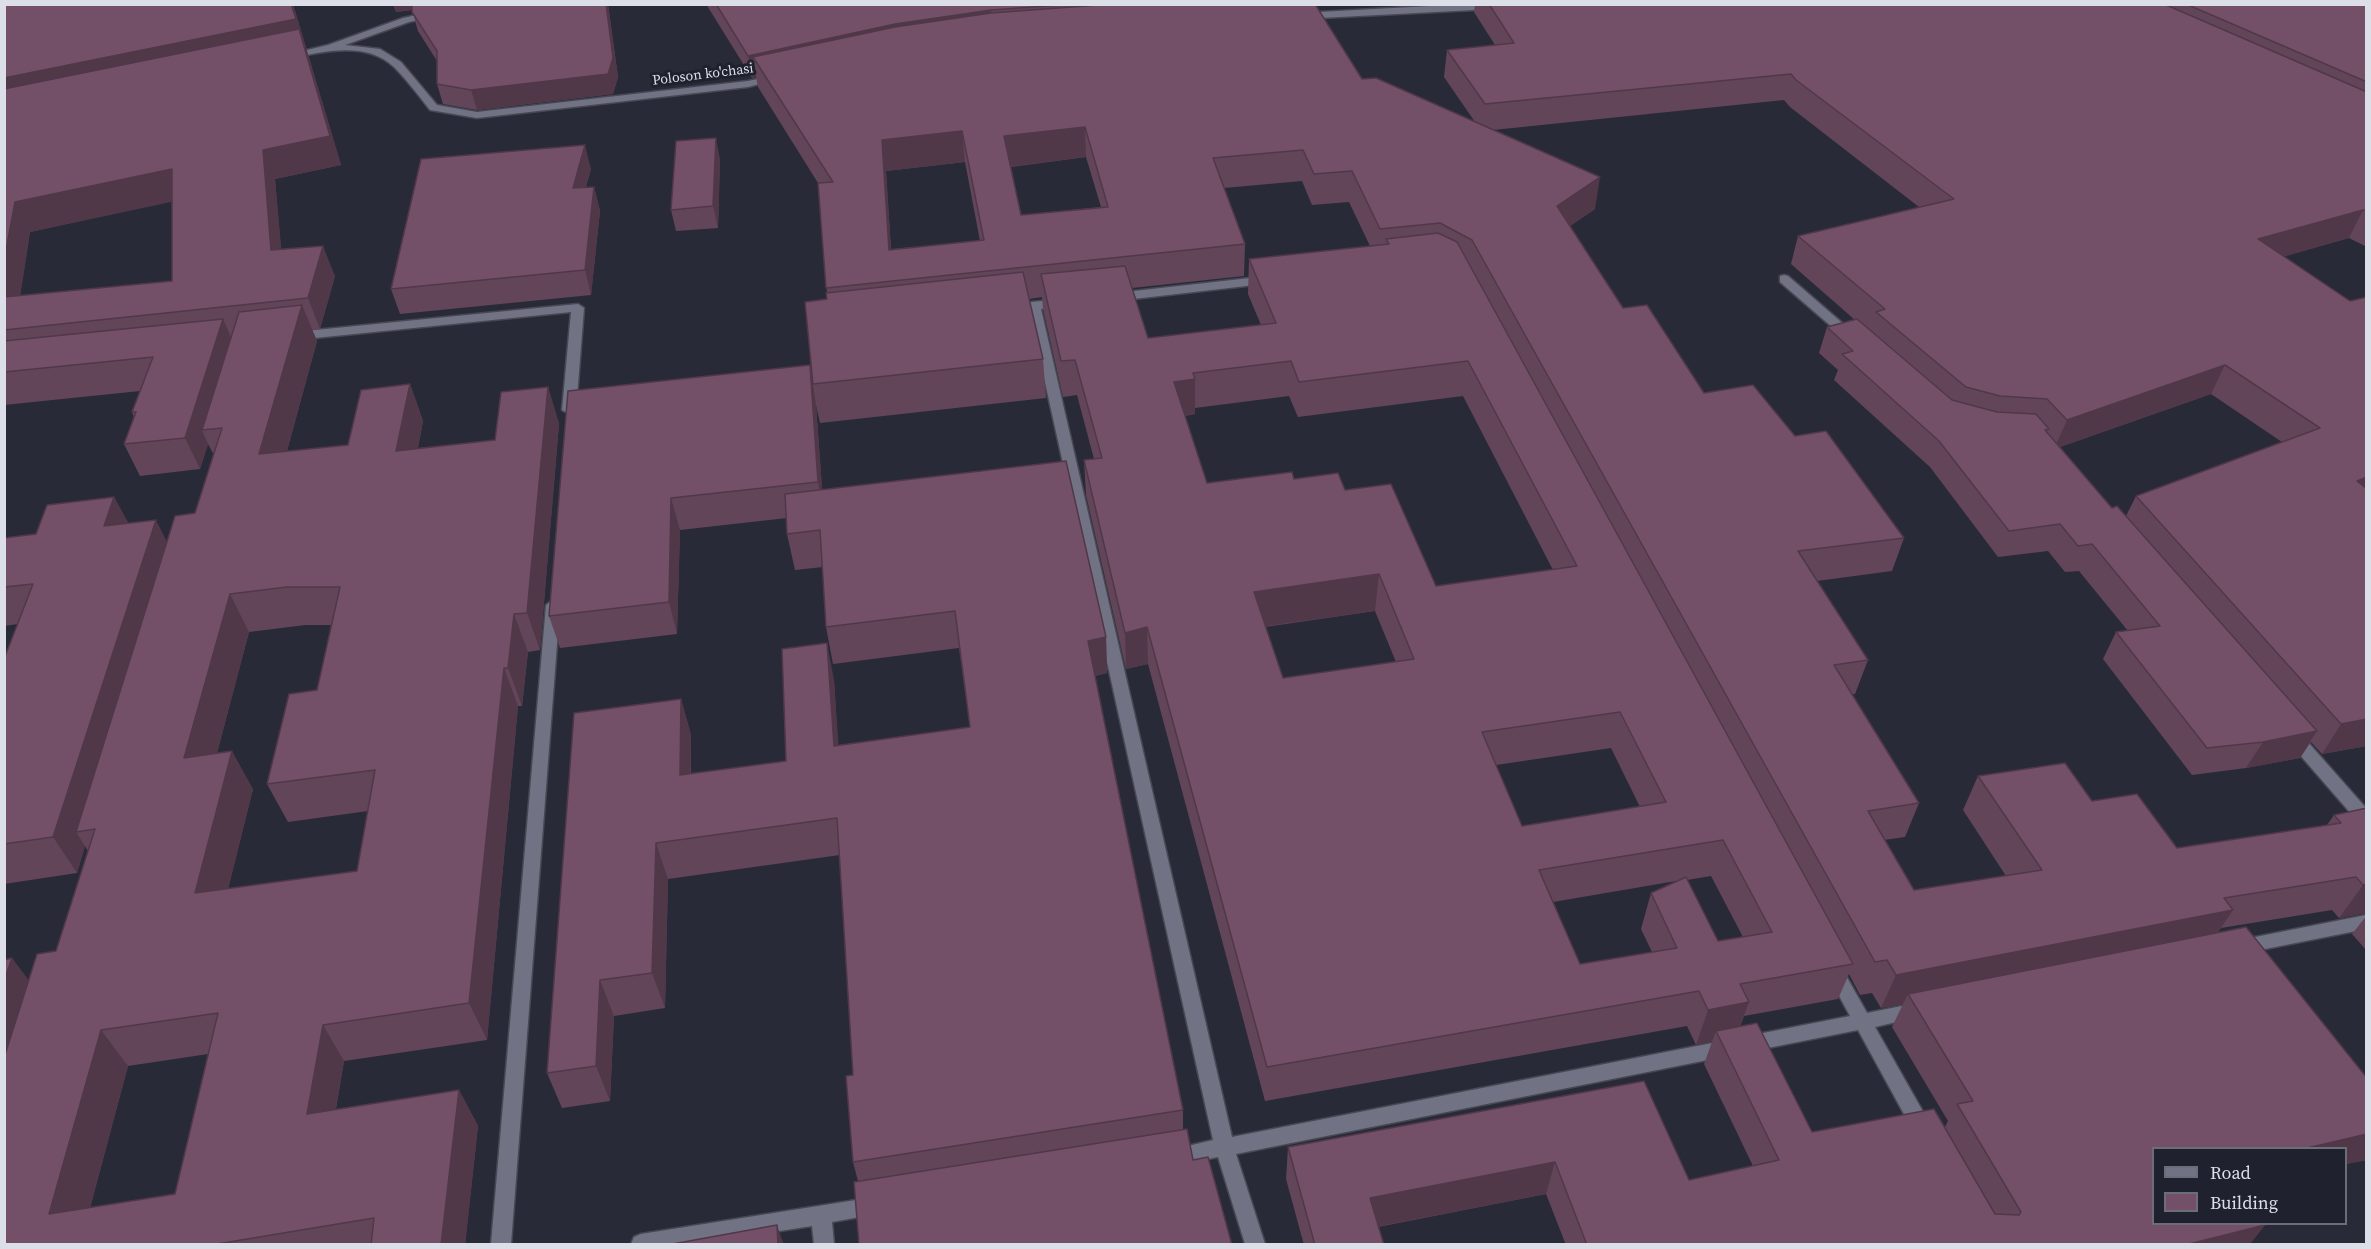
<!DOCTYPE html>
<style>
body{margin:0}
#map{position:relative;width:2371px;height:1249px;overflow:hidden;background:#292a38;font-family:"Source Serif 4",serif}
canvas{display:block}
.frame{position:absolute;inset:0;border:6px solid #dddfe8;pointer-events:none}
.legend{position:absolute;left:2152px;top:1147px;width:195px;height:78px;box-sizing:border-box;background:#1f212e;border:2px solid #6b6d78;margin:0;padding:8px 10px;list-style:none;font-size:18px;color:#dddfe8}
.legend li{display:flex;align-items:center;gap:12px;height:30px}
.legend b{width:30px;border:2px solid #6b6d78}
</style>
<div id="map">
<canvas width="2371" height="1249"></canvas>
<div class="frame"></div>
<ul class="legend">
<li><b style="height:8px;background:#717384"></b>Road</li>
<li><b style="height:16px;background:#735068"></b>Building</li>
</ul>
</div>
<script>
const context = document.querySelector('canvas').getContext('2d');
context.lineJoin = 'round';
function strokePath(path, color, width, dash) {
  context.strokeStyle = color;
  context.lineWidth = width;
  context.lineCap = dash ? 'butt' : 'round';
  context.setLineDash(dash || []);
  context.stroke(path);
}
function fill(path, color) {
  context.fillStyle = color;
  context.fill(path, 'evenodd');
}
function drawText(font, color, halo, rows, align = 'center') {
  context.font = font + ' "Source Serif 4",serif';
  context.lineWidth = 6;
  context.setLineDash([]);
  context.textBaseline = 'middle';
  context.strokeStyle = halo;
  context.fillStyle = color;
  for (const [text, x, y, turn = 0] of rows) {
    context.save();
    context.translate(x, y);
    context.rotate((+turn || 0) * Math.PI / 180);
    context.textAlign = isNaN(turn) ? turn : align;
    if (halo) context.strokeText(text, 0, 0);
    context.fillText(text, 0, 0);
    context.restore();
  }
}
const lane = new Path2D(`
 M1784 275 1788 276 1855 334 1857 337 1855 340H1847L1780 282V276Z
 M1268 276 1274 280 1272 283 1116 301 1110 297 1116 293Z
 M1062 299 1068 303 1066 306 1041 309 1232 1137 1850 1016 1825 970 1828 965 1834 963 1840 965 1867 1013 1916 1003 1922 1006 1925 1011 1922 1016 1875 1027 1930 1124 1933 1130 1930 1136 1923 1139 1916 1136 1858 1030 1236 1154 1265 1244H1245L1218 1157 1174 1166 1167 1163 1164 1157 1167 1151 1213 1140 1029 310 1011 312 1005 308 1011 304Z
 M578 304 584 308 576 410 569 414 562 410 571 312 295 340 289 336 295 332Z
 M553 600 560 605 511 1244H491L546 605Z
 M2293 730 2299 732 2366 808V825L2360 824 2287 740 2285 736 2287 732Z
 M2366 915V929L2240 954 2234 952 2231 947 2234 942 2240 940Z
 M875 1197 882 1199 885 1206 882 1213 832 1222 834 1244H814L812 1226 696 1244H631L634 1237 641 1234Z`);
const street = new Path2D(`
 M1466 4H1536L1532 7 1301 19 1296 16 1301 13Z
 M434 11 439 14 437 16 409 22 345 45 380 49 401 62 437 105 477 112 748 81 777 75 782 78 748 87 477 118 430 110C419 96 407 80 394 67 366 40 321 52 287 59L282 56 328 45 403 18Z`);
const wall = new Path2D(`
 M4 4 295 11 341 165 275 179 281 249 335 276 320 329 312 330 317 341 287 451 348 445 410 384 423 421 418 448 495 440 548 387 559 424 540 650 528 652 522 706H518L487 1040 344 1061 336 1109 459 1090 478 1126 465 1245H4L29 981 56 951 88 851 85 846 77 873 4 884V659L18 624 4 626V538L36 534 114 497 128 523 167 542 195 513 214 455 208 444 200 469 140 476 124 444 134 417 132 412 140 391 4 405ZM172 201V281L20 296 30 232ZM305 625H331L317 690 267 784 288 822 368 811 357 871 228 889 253 789 217 753 249 632ZM208 1054 175 1194 90 1208 128 1066Z
 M393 4H608L618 77 613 94 477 110 443 104 437 84V61L418 31 412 10 396 12Z
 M706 4H1315L1362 79 1475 122 1444 77 1447 50 1495 45 1474 12 1475 4H2367V247L2349 238 2284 256 2350 301 2367 746 2322 754 2311 742 2300 758 2246 768 2192 775 2103 659 2116 632 2128 631 2079 571 2065 572 2048 551 1998 557 1930 467 1834 380 1838 370 1819 353 1827 327 1855 320 1791 264 1798 236 1919 207 1790 107 1784 100 1493 130 1595 209 1570 226 1623 308 1704 393 1795 436 1904 538 1892 571 1817 581 1868 660 1855 694H1852L1919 803 1905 837 1884 840 1914 890 2006 876 1963 810 1978 776 2092 801 2177 848 2327 825 2334 815 2367 808V914L2366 913 2339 918 2332 910 2221 928 2218 932 2367 1078V1160L2346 1164V1149H2154L2265 1225 2249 1245H1566L1546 1194 1378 1227 1384 1245H1304L1286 1179 1288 1147 1644 1081 1689 1180 1753 1166 1704 1064 1712 1042 1696 1045 1687 1026 1265 1101 1148 664 1126 669 1086 495 1084 460 1094 459 1077 395 1063 397 1043 309 1042 297 1029 299 1043 359 1046 398 820 423 816 405 822 489 1106 637 1107 673 1095 676 1183 1110V1129L1193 1160 1232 1245 858 1181 853 1162V1075L840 855 668 879 665 1008 614 1016 610 1101 562 1108 547 1073 681 699 691 735V774L786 761 834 680 838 745 970 728 959 648 833 664 826 627 823 567 795 570 787 534V518L680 530 677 634 560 648 549 616 568 391 812 373 827 293 818 183 758 87 756 77 752 78ZM1086 157 1101 207 1021 215 1011 167ZM965 162 980 241 891 249 886 171ZM1302 181 1312 205 1349 202 1370 246 1249 259 1248 294 1261 325 1148 338 1132 288 1244 276 1245 244 1224 188ZM2211 394 2282 442 2136 496 2126 516 2112 508 2060 447ZM1289 396 1298 417 1463 396 1553 570 1436 586 1345 490 1294 479 1207 483 1185 416 1195 414V408ZM1375 611 1396 662 1283 678 1265 627ZM1611 748 1640 807 1522 826 1496 765ZM1711 876 1743 937 1718 941 1687 880ZM1676 881 1651 893 1641 929 1652 952 1580 964 1553 902ZM1849 974 1860 995 1872 993 1881 1008 1903 1004 1892 1027 1948 1121 1945 1127 1812 1132 1740 1027 1744 1016 1838 999Z
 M720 159 718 228 676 231 671 210Z
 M591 169 586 187H594L600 211 591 295 400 314 391 289Z
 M2367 915V951L2352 934Z`);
const shadedWall = new Path2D(`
 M293 4 341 165 275 179 284 281 271 250 263 150 4 110V78Z
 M393 4H454L396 12Z
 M606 4H608L618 77 613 94 477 110 471 90Z
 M991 10 993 32 753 57 756 77 752 78 748 56 895 24Z
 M1085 127 1086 157 1007 167 1004 136Z
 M962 131 965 162 886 171 893 282 889 250 882 140Z
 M716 138 720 159 718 228 713 206Z
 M585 145 591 169 579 212 573 188Z
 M172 169 185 199 30 232 15 329 4 310V261L15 202Z
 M1600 177 1595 209 1552 238 1557 206Z
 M594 187 600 211 591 295 585 270Z
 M2363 210 2349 238 2245 268 2258 239Z
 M323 246 335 276 320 329 308 298Z
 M302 305 317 341 276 491 259 454Z
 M223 319 237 350 202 430 208 444 200 469 185 438Z
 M810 365 816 405 824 514 818 482Z
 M2225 365 2211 394 2054 449 2067 420Z
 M1195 379V414L1174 417V382Z
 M410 384 423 421 410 488 396 451Z
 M548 387 559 424 540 650 527 613Z
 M2367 477V500L2357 481Z
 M114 497 133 532 104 526Z
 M671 498 680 530 677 634 669 602Z
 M156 520 174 556 76 832 85 846 77 873 53 837Z
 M1379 574 1375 611 1252 628 1254 592Z
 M230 594 249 632 206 795 184 758Z
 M514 614 528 652 522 706 508 668Z
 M1147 627 1148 664 1126 669 1125 633Z
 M1106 637 1107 673 1089 677 1088 641Z
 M827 643 834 680 841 782 834 746Z
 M504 668 518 706 487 1040 469 1003Z
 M681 699 691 735 690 812 680 775Z
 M2367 719V746L2322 754 2341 724Z
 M2317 731 2300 758 2246 768 2263 742Z
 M232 751 253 789 218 930 195 893Z
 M656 843 668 879 665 1008 652 973Z
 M2367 884V912L2366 913 2339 918 2363 885Z
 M2233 910 2211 943 1908 994 1903 1004 1881 1008 1896 975Z
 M12 958 40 995 4 1111V981Z
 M600 980 614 1016 610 1101 596 1066Z
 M1749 1002 1736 1037 1716 1031 1712 1042 1696 1045 1708 1010Z
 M323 1025 344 1061 329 1149 307 1114Z
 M101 1030 128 1066 80 1245 49 1214Z
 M459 1090 478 1126 465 1245H441Z
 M2367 1134V1160L2346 1164V1149H2303Z
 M1555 1162 1546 1194 1365 1229 1370 1198Z
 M777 1225 784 1245H778Z
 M2265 1225 2249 1245H2185Z`);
const building = new Path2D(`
 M4 4H291L296 19 4 78Z
 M412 4H606L613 58 608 74 471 90 437 84V51L412 12Z
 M716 4H1075L991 10 895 24 748 56Z
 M1112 4H1315L1362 79 1376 78 1600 177 1557 206 1623 308 1647 305 1704 393 1753 385 1795 436 1826 431 1904 538 1798 551 1868 660 1834 665 1919 803 1868 811 1914 890 2042 870 1978 776 2065 763 2092 801 2137 794 2177 848 2341 823 2334 815 2367 808V884L2363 885 2356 877 2224 898 2233 910 1896 975 1887 960 1875 962 1472 240 1440 223 1380 229 1352 171 1314 174 1303 150 1213 158 1245 244 826 288 818 183 833 182 753 57 895 27 991 13ZM1085 127 1108 207 1021 215 1004 136ZM962 131 984 240 889 250 882 140Z
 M1489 4H2164L2367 92V211L2363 210 2258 239 2350 301 2367 297V477L2357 481 2367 489V719L2341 724 2136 496 2320 428 2225 365 2067 420 2047 399 2000 396 1966 387 1876 312 1885 309 1798 236 1954 199 1796 80 1791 74 1485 104 1447 50 1514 43Z
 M2186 4H2367V82Z
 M299 29 330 136 263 150 271 250 323 246 308 298 4 330V297L172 281V169L15 202 4 261V89Z
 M716 138 713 206 671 210 676 141Z
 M585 145 573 188 594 187 585 270 391 289 421 159Z
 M1438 233 1457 242 1853 964 1740 984 1749 1002 1708 1010 1699 991 1267 1067 1147 627 1125 633 1084 460 1102 458 1075 360 1061 361 1041 274 1125 266 1148 338 1276 323 1249 259 1389 244 1386 239ZM1291 361 1299 382 1468 361 1577 566 1436 586 1391 484 1345 490 1338 473 1294 479 1292 472 1207 483 1174 382 1195 379 1193 373ZM1379 574 1414 659 1283 678 1254 592ZM1620 712 1666 802 1522 826 1482 732ZM1723 840 1772 932 1718 941 1686 877 1651 893 1677 948 1580 964 1539 870Z
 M1023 272 1043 359 813 384 805 302 827 299 826 293Z
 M302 305 259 454 348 445 361 390 410 384 396 451 495 440 501 392 548 387 527 613 514 614 508 668H504L469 1003 323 1025 307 1114 459 1090 441 1245H371L374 1218 211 1245H4V1058L37 954 56 951 95 829 76 832 175 516 195 513 222 428 202 430 239 312ZM287 587H340L317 690 289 694 267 784 375 770 357 871 195 893 232 751 184 758 230 594ZM218 1013 175 1194 49 1214 101 1030Z
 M223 319 185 438 124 444 136 412H132L153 357 4 372V341Z
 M1857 319 1952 400 1997 412 2036 414 2049 429 2045 430 2112 508 2117 506 2317 731 2263 742 2207 748 2116 632 2160 626 2092 544 2078 546 2060 524 2009 531 1939 441 1842 354 1853 351 1827 327Z
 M810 365 818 482 671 498 669 602 549 616 568 391Z
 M1066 461 1106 637 1088 641 1183 1110 853 1162 846 1076 853 1075 837 818 656 843 652 973 600 980 596 1066 547 1073 574 713 681 699 680 775 786 761 782 649 827 643 834 746 970 727 955 611 826 627 820 530 787 534 785 494Z
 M114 497 104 526 156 520 53 837 4 844V659L33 584 4 587V538L36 534 47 505Z
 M2246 927 2367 1078V1134L2303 1149H2154V1224H2264L2265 1225 2185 1245H1587L1555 1162 1370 1198 1384 1245H1315L1288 1147 1644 1081 1689 1180 1779 1160 1716 1031 1757 1023 1812 1132 1934 1109 1995 1214 2019 1215 2021 1212 1957 1104 1973 1101 1908 994Z
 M12 958 4 981V960Z
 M1187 1129 1193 1160 1208 1157 1232 1245H859L854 1182Z
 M777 1225 778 1245H667Z`);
const farStreetnames = [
 ["Poloson ko'chasi",703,75,-7]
];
strokePath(lane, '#474853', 3);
strokePath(street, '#474853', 3);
fill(lane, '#717384');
fill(street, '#717384');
fill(wall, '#634559');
fill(shadedWall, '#503849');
fill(building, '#735068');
strokePath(building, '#503849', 1.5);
drawText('14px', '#dddfe8', '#1f212e', farStreetnames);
</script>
